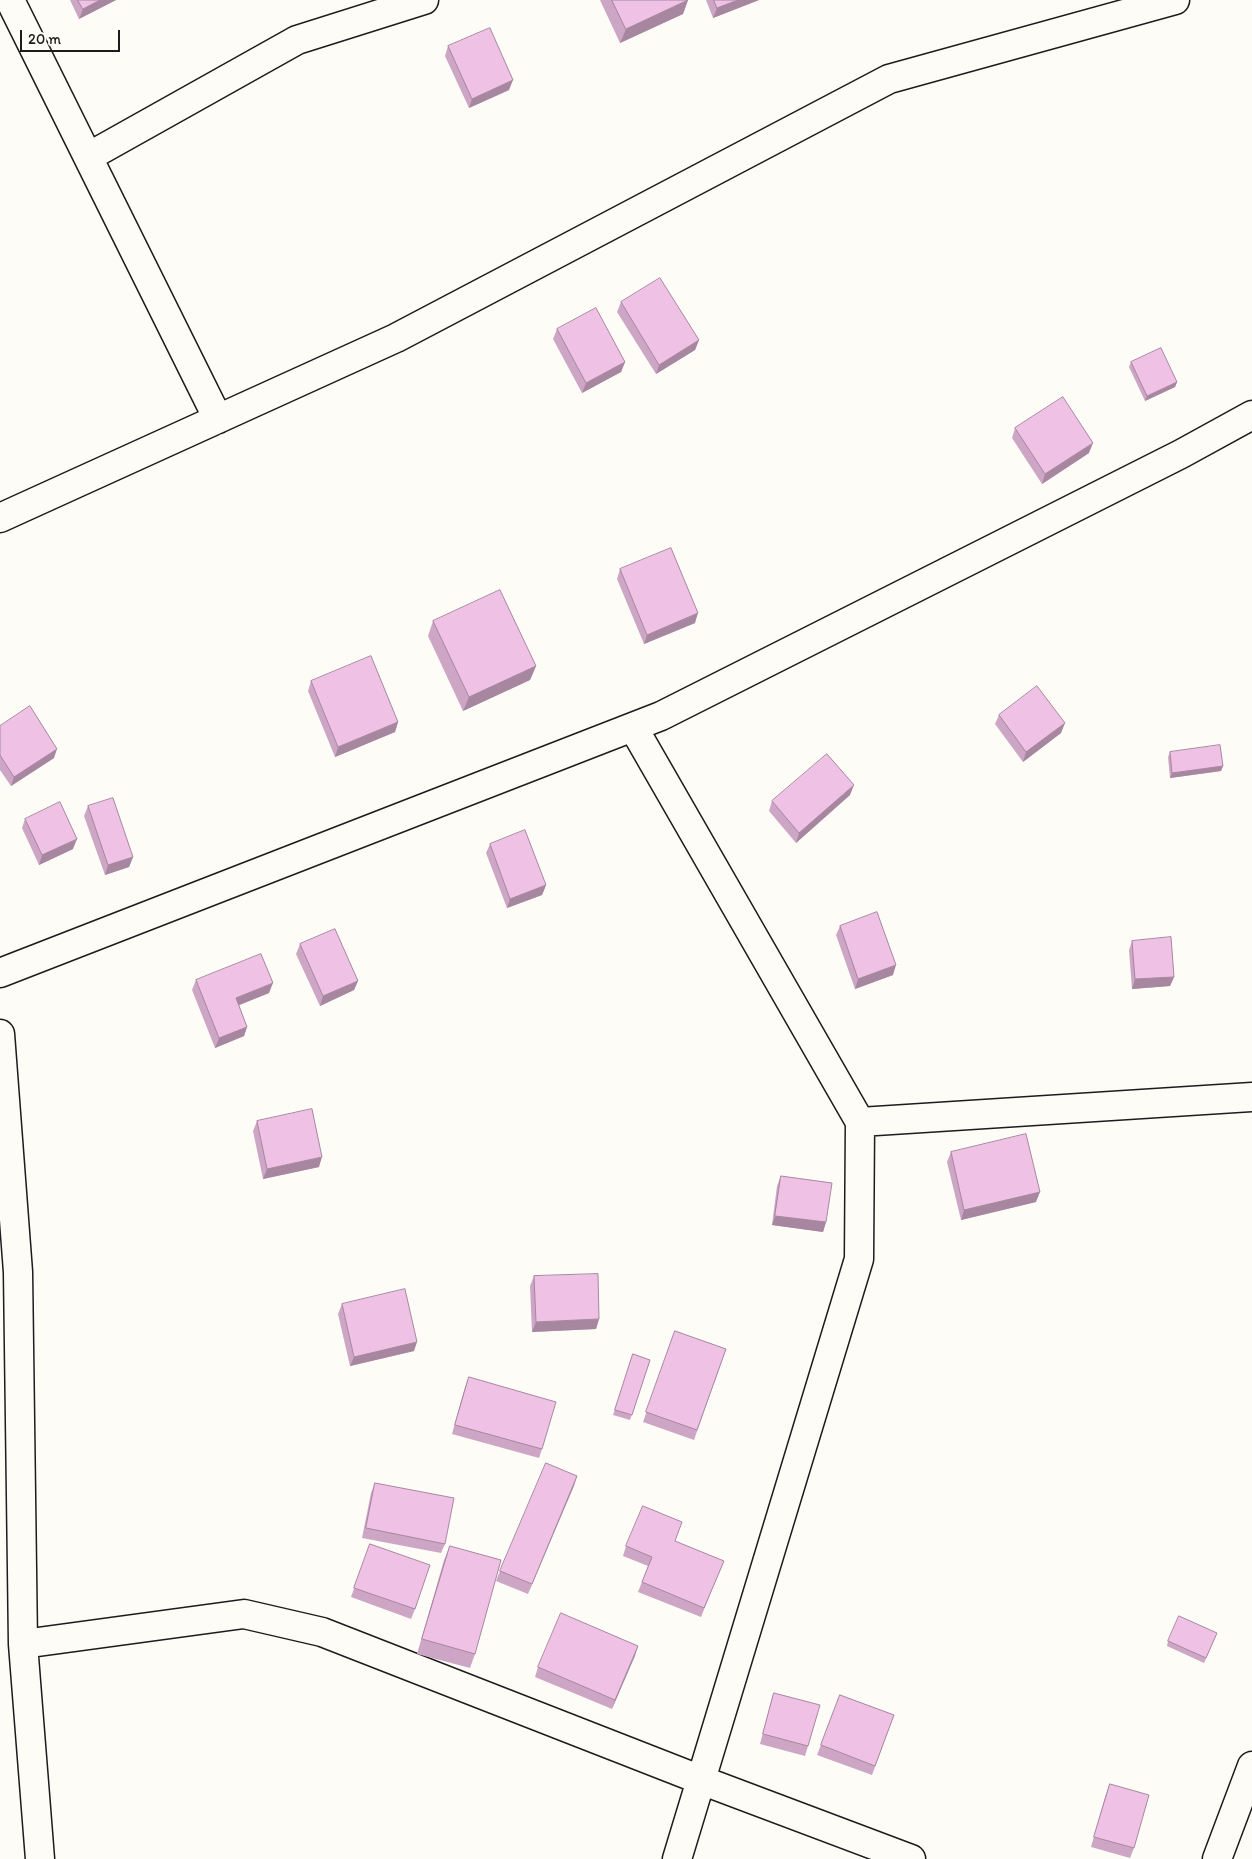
<!DOCTYPE html>
<style>
body{margin:0}
#map{position:relative;width:1252px;height:1859px;overflow:hidden;background:#fdfcf7;font-family:Itim,sans-serif}
canvas{display:block}
.scale{position:absolute;left:20px;top:30px;width:100px;height:22px;box-sizing:border-box;border:2px solid #1c1c1c;border-top:0;padding-left:6px;font-size:15px;line-height:18px;white-space:nowrap;color:#1c1c1c;-webkit-text-stroke:4px #fdfcf7;paint-order:stroke}
</style>
<div id="map">
<canvas width="1252" height="1859"></canvas>
<div class="scale">20 m</div>
</div>
<script>
const context = document.querySelector('canvas').getContext('2d');
context.lineJoin = 'round';
function strokePath(path, color, width, dash) {
  context.strokeStyle = color;
  context.lineWidth = width;
  context.lineCap = dash ? 'butt' : 'round';
  context.setLineDash(dash || []);
  context.stroke(path);
}
function fill(path, color) {
  context.fillStyle = color;
  context.fill(path, 'evenodd');
}
const minor = new Path2D(`
 M10 0 218 419
 M88 157 297 40 424 0
 M0 518 396 338 889 79 1175 0
 M633 727 860 1122 859 1259 677 1859
 M0 973 661 716 1181 454 1252 415
 M0 1034 18 1272 23 1644 40 1859
 M860 1122 1252 1097
 M23 1644 244 1614 322 1632 701 1780 911 1859
 M1217 1859 1252 1766`);
const wall = new Path2D(`
 M70 0H116L79 19Z
 M600 0H688L683 14 620 43Z
 M706 0H759L713 18Z
 M448 46 509 90 469 108 445 56Z
 M621 302 699 340 695 350 656 374 617 312Z
 M557 329 625 362 621 372 582 393 553 339Z
 M1131 362 1177 382 1175 387 1145 401 1129 367Z
 M1015 428 1089 453 1042 484 1012 438Z
 M620 569 695 623 644 644 617 579Z
 M433 621 536 666 530 680 463 711 428 636Z
 M311 681 398 722 395 732 335 757 308 691Z
 M999 715 1061 733 1023 762 995 724Z
 M0 726 54 758 11 786 0 770Z
 M1170 752 1223 766 1221 771 1170 778 1168 757Z
 M850 795 796 843 769 811 772 801Z
 M88 806 133 857 129 867 105 875 84 816Z
 M25 819 73 849 39 865 22 828Z
 M490 844 546 885 542 895 507 908 486 853Z
 M840 926 893 975 855 989 836 935Z
 M1132 941 1174 977 1170 986 1132 989 1129 950Z
 M300 944 358 981 354 990 320 1006 296 954Z
 M196 980 269 993 239 1005 247 1027 244 1036 215 1048 192 990Z
 M257 1121 319 1167 263 1179 253 1131Z
 M951 1152 1036 1202 961 1220 947 1162Z
 M781 1176 826 1222 823 1232 772 1225 777 1186Z
 M534 1276 599 1319 596 1329 532 1332 530 1286Z
 M342 1304 414 1351 350 1366 338 1314Z
 M675 1331 726 1349 694 1440 643 1422Z
 M633 1354 650 1360 630 1420 613 1415Z
 M469 1377 542 1449 539 1458 452 1434 465 1387Z
 M577 1476 528 1594 496 1581 500 1571Z
 M375 1483 445 1544 441 1553 362 1538 371 1493Z
 M675 1541 720 1570 701 1617 638 1592 648 1566 623 1556 626 1546Z
 M370 1544 415 1609 411 1619 351 1597Z
 M450 1546 475 1654 470 1668 417 1654 444 1560Z
 M1215 1638 1204 1663 1167 1646 1168 1641Z
 M638 1646 612 1709 535 1677 538 1667Z
 M774 1693 808 1746 805 1756 760 1744 771 1702Z
 M840 1695 894 1715 872 1775 817 1755Z
 M1110 1784 1134 1848 1130 1858 1091 1847 1106 1794Z`);
const shadedWall = new Path2D(`
 M100 0H116L79 19 83 9Z
 M688 0 683 14 620 43 626 29Z
 M738 0H759L713 18 717 8Z
 M513 80 509 90 469 108 472 99Z
 M699 340 695 350 656 374 659 365Z
 M625 362 621 372 582 393 586 383Z
 M1177 382 1175 387 1145 401 1147 396Z
 M1093 443 1089 453 1042 484 1045 474Z
 M698 613 695 623 644 644 647 635Z
 M536 666 530 680 463 711 469 697Z
 M398 722 395 732 335 757 338 747Z
 M1065 723 1061 733 1023 762 1026 752Z
 M57 749 54 758 11 786 14 777Z
 M1223 766 1221 771 1170 778 1172 773Z
 M854 785 850 795 796 843 799 833Z
 M77 839 73 849 39 865 42 855Z
 M133 857 129 867 105 875 108 865Z
 M546 885 542 895 507 908 510 899Z
 M896 965 893 975 855 989 858 979Z
 M1174 977 1170 986 1132 989 1135 979Z
 M358 981 354 990 320 1006 323 996Z
 M273 983 269 993 232 1008 236 998Z
 M247 1027 244 1036 215 1048 219 1038Z
 M322 1157 319 1167 263 1179 267 1169Z
 M1040 1192 1036 1202 961 1220 964 1210Z
 M775 1216 826 1222 823 1232 772 1225Z
 M599 1319 596 1329 532 1332 536 1322Z
 M417 1342 414 1351 350 1366 354 1357Z
 M577 1476 574 1486 528 1594 532 1584Z
 M638 1646 635 1656 612 1709 615 1700Z`);
const building = new Path2D(`
 M78 0H100L83 9Z
 M612 0H688L626 29Z
 M714 0H738L717 8Z
 M490 28 513 80 472 99 448 46Z
 M660 278 699 340 659 365 621 302Z
 M596 308 625 362 586 383 557 329Z
 M1161 348 1177 382 1147 396 1131 362Z
 M1063 397 1093 443 1045 474 1015 428Z
 M671 548 698 613 647 635 620 569Z
 M500 590 536 666 469 697 433 621Z
 M371 656 398 722 338 747 311 681Z
 M1037 686 1065 723 1026 752 999 715Z
 M30 706 57 749 14 777 0 755V726Z
 M1220 745 1223 766 1172 773 1170 752Z
 M827 754 854 785 799 833 772 801Z
 M113 798 133 857 108 865 88 806Z
 M60 802 77 839 42 855 25 819Z
 M525 830 546 885 510 899 490 844Z
 M877 912 896 965 858 979 840 926Z
 M335 929 358 981 323 996 300 944Z
 M1171 937 1174 977 1135 979 1132 941Z
 M261 954 273 983 236 998 247 1027 219 1038 196 980Z
 M312 1109 322 1157 267 1169 257 1121Z
 M1026 1134 1040 1192 964 1210 951 1152Z
 M781 1176 832 1183 826 1222 775 1216Z
 M598 1274 599 1319 536 1322 534 1276Z
 M405 1289 417 1342 354 1357 342 1304Z
 M675 1331 726 1349 697 1430 646 1412Z
 M633 1354 650 1360 632 1415 615 1410Z
 M469 1377 556 1402 542 1449 455 1425Z
 M546 1463 577 1476 532 1584 500 1571Z
 M375 1483 454 1498 445 1544 366 1528Z
 M643 1506 682 1522 675 1541 724 1561 704 1608 642 1582 652 1557 626 1546Z
 M370 1544 430 1565 415 1609 354 1588Z
 M450 1546 501 1560 475 1654 422 1639Z
 M561 1613 638 1646 615 1700 538 1667Z
 M1179 1616 1217 1633 1206 1658 1168 1641Z
 M774 1693 820 1705 808 1746 763 1734Z
 M840 1695 894 1715 875 1766 821 1745Z
 M1110 1784 1149 1795 1134 1848 1094 1837Z`);
strokePath(minor, '#1c1c1c', 31);
strokePath(minor, '#fdfcf7', 28);
fill(wall, '#cea6c5');
fill(shadedWall, '#a787a0');
fill(building, '#efc1e5');
strokePath(building, '#a787a0', 1);
</script>
